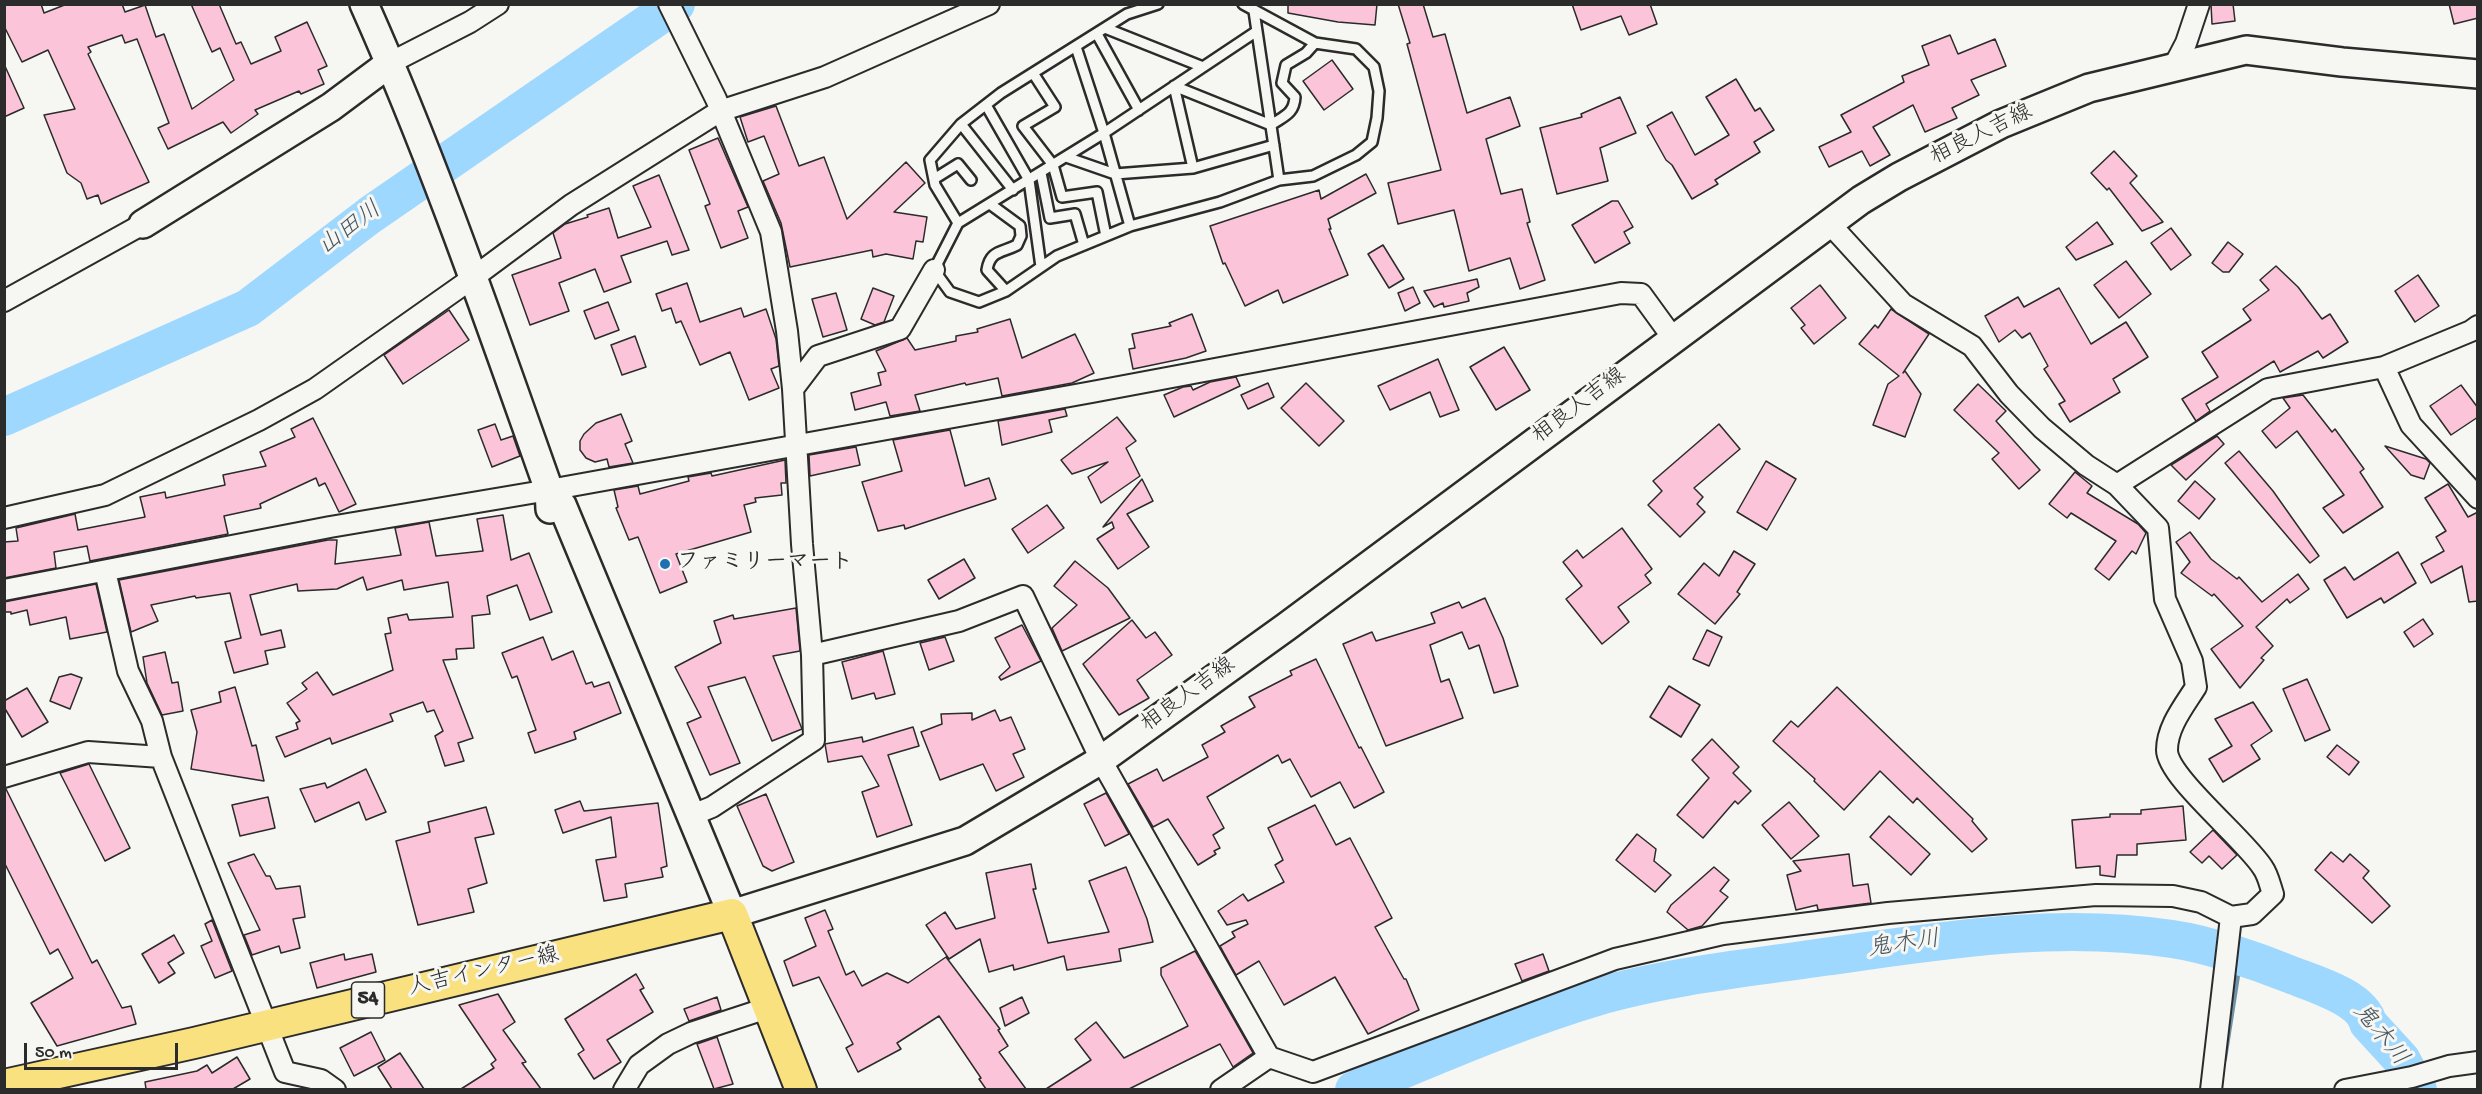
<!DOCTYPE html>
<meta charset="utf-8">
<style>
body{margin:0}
#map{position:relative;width:2482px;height:1094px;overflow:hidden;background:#f6f6f2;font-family:"Gochi Hand",sans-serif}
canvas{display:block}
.frame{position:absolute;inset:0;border:6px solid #2b2b2b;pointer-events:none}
.scale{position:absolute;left:24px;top:1043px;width:154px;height:27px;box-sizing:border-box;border:3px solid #2b2b2b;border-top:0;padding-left:8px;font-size:18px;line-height:21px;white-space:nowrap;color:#2b2b2b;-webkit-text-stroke:4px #f6f6f2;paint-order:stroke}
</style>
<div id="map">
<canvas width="2482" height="1094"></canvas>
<div class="frame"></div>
<div class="scale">50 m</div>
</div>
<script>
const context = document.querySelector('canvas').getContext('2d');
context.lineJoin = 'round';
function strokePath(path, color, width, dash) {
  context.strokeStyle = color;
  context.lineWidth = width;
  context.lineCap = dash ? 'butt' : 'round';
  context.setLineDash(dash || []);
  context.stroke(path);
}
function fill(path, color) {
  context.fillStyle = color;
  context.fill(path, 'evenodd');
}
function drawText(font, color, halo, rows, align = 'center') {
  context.font = font + ' "Gochi Hand","Klee One",sans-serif';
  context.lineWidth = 6;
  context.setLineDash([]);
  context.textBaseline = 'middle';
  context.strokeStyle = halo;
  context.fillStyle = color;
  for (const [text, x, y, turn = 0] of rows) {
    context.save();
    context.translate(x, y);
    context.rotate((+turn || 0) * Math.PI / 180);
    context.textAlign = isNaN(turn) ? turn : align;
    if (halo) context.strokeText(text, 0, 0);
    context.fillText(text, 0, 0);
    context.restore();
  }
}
const stream = new Path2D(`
 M2224 1059 2240 957`);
const river = new Path2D(`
 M4 417 248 308 370 215 676 4
 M1354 1090C1436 1056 1518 1020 1603 995 1675 975 1750 968 1823 957 1941 941 2053 921 2172 939 2207 944 2257 961 2289 974 2312 983 2362 997 2368 1023L2401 1059 2418 1090`);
const building = new Path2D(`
 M4 4H41L44 13 67 4H122L125 12 145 5 156 37 164 34 192 109 234 80 220 48 212 52 191 4H219L236 44 241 42 251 64 281 51 275 37 307 22 327 66 318 70 324 84 301 94 299 91 255 110 258 114 231 133 223 122 168 149 158 128 169 123 137 39 125 43 122 35 88 47 91 52 88 54 149 182 101 204 98 195 87 199 81 183 67 173 44 115 75 109 48 50 22 62 4 26Z
 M1288 4H1377L1375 25 1338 22 1288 13Z
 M1398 4H1423L1433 37 1445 34 1467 113 1510 97 1520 126 1486 139 1501 194 1522 189 1530 222 1527 223 1545 280 1520 289 1510 258 1469 271 1454 210 1398 224 1388 183 1441 170 1407 44 1410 43Z
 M1572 4H1650L1657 24 1629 35 1621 16 1581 30Z
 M2211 4H2233L2235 21 2212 24Z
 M2449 4H2478V18L2454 24Z
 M1950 35 1958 54 1995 39 2006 66 1971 80 1979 95 1952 108 1957 118 1925 132 1913 105 1873 127 1890 155 1870 166 1862 151 1829 167 1819 147 1851 132 1841 115 1904 82 1902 76 1929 65 1922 46Z
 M1332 60 1353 89 1324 110 1303 81Z
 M4 64 24 108 4 117Z
 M1736 79 1755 111 1760 108 1774 130 1754 142 1760 152 1715 180 1718 184 1692 199 1672 165 1666 160 1647 126 1672 112 1695 155 1729 135 1706 97Z
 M1620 97 1636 133 1600 148 1608 181 1557 194 1540 128 1582 117 1581 114Z
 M776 106 799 166 824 157 847 219 906 162 925 183 894 212 927 217 923 242 916 241 913 259 886 254 873 257 872 250 790 267 781 223 763 181 779 174 764 136 748 142 740 117Z
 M718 138 748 207 738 211 748 238 721 248 705 206 710 204 689 150Z
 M2114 151 2137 176 2130 183 2163 222 2142 231 2109 188 2107 190 2091 173Z
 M1366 174 1376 193 1328 219 1331 229H1329L1348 275 1283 303 1278 290 1245 306 1225 263 1223 264 1210 226 1319 190 1321 199Z
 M659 175 689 250 672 255 667 241 621 256 631 282 604 292 595 269 559 283 569 311 530 325 512 275 561 258 553 233 565 224 588 217 587 215 609 208 618 238 651 227 633 186Z
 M1612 201H1618L1633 227 1624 232 1630 243 1595 263 1572 225Z
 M2097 222 2113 244 2076 260 2066 247Z
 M2171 228 2191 255 2171 270 2151 243Z
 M2228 242 2243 254 2229 272H2223L2212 263Z
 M1383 245 1404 279 1389 288 1368 254Z
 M2126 261 2151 294 2119 318 2094 285Z
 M2276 266 2298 287 2322 319 2330 314 2348 342 2323 358 2318 351 2280 372 2274 361 2206 404 2210 411 2196 421 2182 399 2218 377 2202 352 2251 320 2243 309 2269 290 2260 280Z
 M2418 275 2439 306 2415 322 2395 291Z
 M1477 279 1479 287 1467 293 1469 301 1444 307 1443 303 1434 307 1424 291Z
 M687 283 700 322 741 308 744 317 766 309 776 339 779 366 771 369 779 388 749 400 730 352 700 365 681 321 676 323 671 308 662 311 656 294Z
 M1820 285 1846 318 1814 344 1801 328 1805 325 1791 308Z
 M1413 287 1420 303 1405 311 1398 293Z
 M873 288 894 296 884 322 875 325 861 319Z
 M2059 288 2091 344 2126 322 2148 357 2113 379 2120 392 2070 422 2059 404 2065 401 2044 369 2048 366 2030 333 2022 338 2015 330 1999 342 1985 316 2018 297 2024 307Z
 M836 293 847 330 823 337 812 299Z
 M608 302 619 330 595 339 584 311Z
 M1891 309 1929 334 1903 373 1905 371 1921 394 1905 437 1873 425 1888 384 1899 376 1859 344 1875 325 1878 328Z
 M449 310 469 340 403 384 384 355Z
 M1192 314 1206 351 1186 358 1133 369 1129 349 1135 348 1132 334 1171 326 1169 323Z
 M1010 319 1022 358 1075 334 1094 373 1072 383 1002 396 998 378 966 385 965 383 915 395 920 411 890 416 886 402 855 410 851 393 881 385 878 373 886 371 876 351 907 338 915 350 956 341V336L978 332 977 329Z
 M635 336 646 367 622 375 611 345Z
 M1504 347 1530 390 1496 410 1470 367Z
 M1438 359 1459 410 1440 417 1430 392 1390 410 1378 386Z
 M1236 377 1240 386 1174 417 1164 395 1183 387 1191 386 1193 390 1210 382Z
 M1268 383 1274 397 1248 409 1241 395Z
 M1306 383 1344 421 1319 446 1281 408Z
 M1978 384 2006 411 1996 421 2040 470 2019 489 1992 459 1999 453 1954 410Z
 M2461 385 2478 408V417L2451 435 2430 406Z
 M2303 395 2332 432 2335 429 2364 469 2360 472 2383 507 2343 533 2323 508 2344 495 2297 431 2276 448 2262 431 2290 408 2283 398Z
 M1065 409 1067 416 1049 420 1052 432 1002 445 998 421Z
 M621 414 632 441 625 444 633 463 609 467 607 459 595 462 586 458 580 450V441L584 434 596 423Z
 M1117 417 1136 441 1126 448 1140 476 1101 503 1088 477 1108 462 1072 474 1061 460Z
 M313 418 356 504 339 512 325 483 319 486 316 478 260 504 261 508 224 516 228 534 90 561 87 546 54 552 56 568 4 578V542L18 541 16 528 75 514 78 530 145 517 140 497 165 492 166 498 225 485 223 475 266 466 260 452 295 437 291 429Z
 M495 424 501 440 513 436 520 456 492 467 478 430Z
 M1719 424 1740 449 1694 488 1703 497 1697 504 1705 512 1680 537 1648 505 1662 491 1653 481Z
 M950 430 965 486 989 478 996 499 905 529 904 525 878 531 862 482 902 471 893 440Z
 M2217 436 2224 444 2186 480 2171 465Z
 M2385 446 2426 459 2430 463 2424 479 2411 475Z
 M856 447 860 465 810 476 809 455Z
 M2239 451 2273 491 2319 556 2310 563 2225 463Z
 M785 460 786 483H781L782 495 755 498 756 502 744 505 751 532 676 554 687 582 660 593 638 537 629 540 616 508 618 507 614 490 638 486 640 494 689 481 688 477 711 473 712 476Z
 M1766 461 1796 479 1767 530 1737 512Z
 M2075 472 2092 486 2087 493 2138 524 2146 533 2136 554 2132 551 2109 580 2095 569 2116 541 2071 513 2067 518 2049 504Z
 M1142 479 1153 501 1127 514 1149 547 1118 569 1097 539 1114 528 1112 522 1103 527Z
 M2195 481 2215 499 2199 519 2178 501Z
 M2448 484 2468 517 2478 512V601L2469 602 2462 566 2431 583 2421 564 2444 551 2436 537 2446 531 2425 498Z
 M1047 505 1064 528 1028 553 1012 529Z
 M503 515 511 560 529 553 552 612 530 620 517 585 487 596 490 614 472 616 474 648 456 649 457 659 443 660 473 738 458 743 464 761 445 766 435 736 443 731 434 710 427 712 423 702 390 714 393 721 332 744 330 738 285 757 276 737 298 729 296 723 300 721 287 703 307 689 302 683 317 672 333 695 393 670 385 634 391 633 388 618 407 614 409 620 453 617 448 582 404 590 402 580 367 590 363 577 337 589 298 591 297 584 250 595 261 635 281 630 285 647 265 651 268 664 234 673 225 642 241 638 230 593 196 598 195 596 151 605 158 621 131 632 119 580 328 540H337L335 564 401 555 395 528 429 522 436 556 483 551 477 519Z
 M1622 528 1652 569 1645 575 1651 583 1618 607 1629 622 1602 644 1566 599 1582 586 1563 562 1577 550 1583 558Z
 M2190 532 2211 559 2237 579 2239 577 2262 602 2298 574 2309 589 2290 603 2287 599 2256 627 2273 646 2261 658 2264 660 2240 688 2211 649 2243 626 2214 594 2212 596 2181 573 2190 562 2176 542Z
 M1734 551 1755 564 1737 592 1740 594 1715 624 1678 594 1704 563 1719 576Z
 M2398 552 2416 583 2384 603 2381 598 2347 618 2324 580 2345 567 2354 580Z
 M964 559 975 578 939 599 928 580Z
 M1075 561 1108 588 1130 618 1062 651 1052 628 1077 605 1054 586Z
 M96 584 107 632 70 639 66 617 30 625 27 610 11 614V612H4V602Z
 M1485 598 1503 638 1518 686 1494 693 1479 645 1469 649 1462 632 1430 645 1441 682 1449 679 1463 718 1386 746 1343 644 1372 632 1376 641 1435 623 1431 613 1459 602 1462 608Z
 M796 608 800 651 773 656 802 729 772 741 745 677 708 687 740 763 710 775 687 723 701 717 675 667 721 643 714 621 733 615 734 619Z
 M2423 619 2433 634 2414 647 2404 632Z
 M1132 620 1146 638 1155 632 1172 655 1137 680 1149 698 1119 715 1083 664Z
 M1022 625 1041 661 1001 680 999 677 1010 667 995 638Z
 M1707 630 1722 637 1709 666 1693 659Z
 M543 637 552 660 573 651 586 684 592 682 594 687 609 682 621 713 574 732 576 739 535 753 528 733 536 730 517 676 512 678 502 653Z
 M945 637 954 661 929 670 920 643Z
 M883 651 895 694 876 699 874 693 852 699 842 662Z
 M165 652 172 683 178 682 183 711 162 715 147 683 143 657Z
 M1316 659 1359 748 1361 747 1384 792 1354 808 1340 782 1311 797 1290 759 1282 763 1278 755 1207 797 1224 828 1213 835 1220 848 1214 851 1216 854 1198 865 1168 819 1153 827 1128 784 1157 769 1163 781 1208 757 1202 745 1225 732 1221 726 1255 707 1249 697 1292 675 1290 671Z
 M71 674 82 678 70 709 50 701 59 677Z
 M2307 679 2330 730 2305 741 2283 689Z
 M1669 686 1700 705 1681 737 1650 717Z
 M235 687 252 746 256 745 264 781 191 769 197 732 191 710 221 702 219 692Z
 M1837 687 1973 819 1972 821 1987 839 1972 852 1917 798 1913 803 1880 771 1844 810 1814 781 1815 779 1773 741 1791 721 1798 727Z
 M27 688 48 722 22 737 4 707V701Z
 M2253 702 2272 731 2251 745 2260 759 2223 782 2209 759 2232 746 2215 719Z
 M995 710 1000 721 1011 717 1025 749 1013 754 1024 777 996 791 983 764 940 780 921 732 942 724 941 714 972 713V720Z
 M913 727 919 746 888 755 912 825 877 837 862 792 879 786 862 756 828 762 825 744 862 737 863 742Z
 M1712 739 1739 767 1733 773 1751 791 1738 804 1735 801 1703 838 1677 815 1709 778 1692 760Z
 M2337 745 2359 762 2349 775 2327 757Z
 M89 764 130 848 105 861 60 773Z
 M366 769 386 812 366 820 359 802 315 822 300 789 325 783 327 788Z
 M4 789H6L92 963 97 960 122 1008 131 1006 136 1024 57 1046 31 1003 73 978 58 949 50 954 4 862Z
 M1106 793 1129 834 1105 846 1084 804Z
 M766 794 794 862 772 871 763 866 737 806Z
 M268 797 275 828 240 836 232 805Z
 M580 801 584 811 658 803 667 866 661 868 663 877 625 884 627 897 604 901 596 860 616 857 611 817 563 833 555 810Z
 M1789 802 1819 836 1791 859 1762 825Z
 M1315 805 1336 845 1350 838 1392 918 1375 927 1404 979H1406L1419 1010 1368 1034 1335 977 1284 1005 1259 961 1236 975 1220 946 1235 937 1232 932 1248 924 1246 920 1227 925 1218 911 1243 894 1248 901 1284 882 1275 865 1283 860 1268 828Z
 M2183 806 2186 840 2137 844V855H2117L2115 877 2100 875V866L2076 868 2072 820 2110 817V814H2141V810Z
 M486 807 494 834 475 838 487 883 468 889 474 912 418 925 396 841 430 832 428 822Z
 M1889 816 1930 854 1911 875 1870 837Z
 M2213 830 2237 855 2222 869 2209 856 2202 863 2190 852Z
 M1637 834 1656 849 1654 861 1671 875 1655 892 1616 860Z
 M2331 852 2343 862 2350 854 2369 871 2363 878 2390 906 2372 923 2315 870Z
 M254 854 266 876H270L276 889 300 886 305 917 293 919 300 948 281 953 279 946 252 955 244 935 260 930 228 863Z
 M1849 854 1853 886 1868 884 1871 903 1818 910 1817 905 1796 910 1787 875 1801 871 1793 861Z
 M1031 864 1036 889H1033L1048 943 1109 932 1089 881 1126 867 1147 919 1153 942 1119 949 1121 961 1067 970 1064 956 1014 970 1013 965 989 972 980 939 949 959 926 925 945 912 956 929 995 918 986 873Z
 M1714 867 1729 880 1720 891 1728 897 1702 926 1688 930 1667 912 1671 905Z
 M825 910 833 929 828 931 846 975 854 971 862 986 887 973 908 983 946 957 1000 1029 998 1030 1008 1046 999 1052 1026 1089H986L979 1079 981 1078 939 1016 897 1043 901 1049 858 1072 846 1048 853 1044 819 977 793 986 784 961 816 946 805 918Z
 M212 920 232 971 215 978 201 946 212 941 205 924Z
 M174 935 184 953 168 963 175 973 159 983 142 954Z
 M1195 951 1253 1053 1233 1067 1220 1044 1129 1089H1046L1091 1060 1075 1039 1096 1022 1124 1058 1188 1026 1161 975V968Z
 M344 954 345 960 372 954 376 972 317 988 310 963Z
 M1543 954 1549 971 1522 981 1515 964Z
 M636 974 644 988 640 990 653 1012 607 1040 621 1062 594 1079 578 1054 584 1050 565 1019Z
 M498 994 515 1022 503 1030 526 1062 522 1063 541 1089H461L494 1068 491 1064 496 1060 459 1005Z
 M717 997 721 1010 689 1021 684 1009Z
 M1022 997 1029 1013 1005 1026 1000 1008Z
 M371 1032 385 1060 354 1076 340 1048Z
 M717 1037 733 1084 714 1089 697 1044Z
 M400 1053 424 1089H392L378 1067Z
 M237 1057 250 1079 233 1089H146L145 1082 197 1071 207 1065 212 1073Z`);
const lane = new Path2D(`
 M1158 4 1127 14 1001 93 961 124 930 160 935 185 958 223 934 270 950 292 979 302 1006 291 1057 256 1130 226 1220 202 1279 180 1313 176 1356 155 1372 142 1377 118 1379 91 1374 67 1356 49 1315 43 1243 4
 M1254 11 1279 180
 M1105 28 1203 67
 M1097 34 1139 110
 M1076 47 1104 133 1130 226
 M1033 73 1055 107 1023 126 1053 165 1062 197 1097 192 1106 236
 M1174 86 1271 125C1284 116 1294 114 1295 97L1282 83 1286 65 1306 53 1315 43
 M1174 86 1193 168
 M986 105 1029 180 1041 267
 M961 124 1013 190
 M1066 157 1115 174 1193 168 1274 145
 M1041 173 1050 218 1075 214 1084 245
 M934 179 958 164 971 180
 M990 204 1020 226 1021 236 1017 245C1002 253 990 250 987 270L1006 291
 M958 223 1104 133 1257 31`);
const street = new Path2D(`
 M669 4 716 99 771 232 787 331 793 389 802 544 812 655 814 740 712 807 690 816
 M390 63 470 22 498 4
 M2174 66 2186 43 2199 4
 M4 301 143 224
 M2384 367 2411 425 2478 498
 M793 389 818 356 900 329 934 270
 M2117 485 2268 389 2384 367 2471 331 2478 326
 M4 518 105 495 259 420 315 389 474 277 571 205 720 111 825 77 989 4
 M105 571 128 671 152 721 161 757 285 1072 321 1080 335 1090
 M4 590 330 527 549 490 1092 392 1621 293 1641 294 1673 338
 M812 655 959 621 1023 596 1101 760 1269 1057 1313 1072 1615 959 1723 934 1888 913 2096 895 2173 896 2201 902 2231 917 2252 914 2273 894C2270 885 2268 875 2263 868 2246 840 2167 777 2167 750 2167 727 2184 706 2196 687L2192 661 2165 599 2158 528 2117 485 2086 465 2042 428 2009 394 1972 346 1903 304 1829 223
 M4 777 88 752 161 757
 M624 1090 639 1065 668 1044 691 1033 755 1012
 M1221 1090 1269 1057
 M2211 1090 2231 917
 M2345 1090 2412 1077 2449 1066 2478 1062`);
const secondary = new Path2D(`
 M364 4C435 163 491 327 549 490L550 509
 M143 224 331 107 390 63
 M549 490 562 505 732 914 965 841 1101 760 1286 627 1861 200 1899 177 2001 124 2089 88 2246 50 2342 62 2478 74`);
const primary = new Path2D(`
 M4 1085 194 1043 732 914 801 1090`);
const markers = [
 [665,564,6,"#1f6fb2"]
];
const shields = [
 [368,1000,33]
];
const shieldNames = [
 ["54",368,1000]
];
const streetNames = [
 ["相良人吉線",1982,136,-26],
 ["相良人吉線",1580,407,-37],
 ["相良人吉線",1189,696,-36],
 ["人吉インター線",484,973,-13]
];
const poiNames = [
 ["ファミリーマート",677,564]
];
const waterNames = [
 ["山田川",351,230,-37],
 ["鬼木川",1904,946,-8],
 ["鬼木川",2379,1036,51]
];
strokePath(stream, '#7093aa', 6);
strokePath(river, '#9ed8fe', 38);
fill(building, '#fcc4d9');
strokePath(building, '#2b2b2b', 1.5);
strokePath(lane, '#2b2b2b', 14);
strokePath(street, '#2b2b2b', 24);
strokePath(secondary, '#2b2b2b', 32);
strokePath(primary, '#2b2b2b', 34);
strokePath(lane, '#f6f6f2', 9);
strokePath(street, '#f6f6f2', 20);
strokePath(secondary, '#f6f6f2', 27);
strokePath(primary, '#fae180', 30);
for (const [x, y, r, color] of markers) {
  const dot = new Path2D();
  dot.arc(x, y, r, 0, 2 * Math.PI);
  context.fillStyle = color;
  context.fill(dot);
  strokePath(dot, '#f6f6f2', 2);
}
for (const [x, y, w] of shields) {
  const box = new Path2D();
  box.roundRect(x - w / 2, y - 18, w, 36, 4.5);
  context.fillStyle = '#f6f6f2';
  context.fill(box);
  strokePath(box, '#2b2b2b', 1.5);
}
drawText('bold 21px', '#2b2b2b', null, shieldNames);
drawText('22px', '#2b2b2b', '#f6f6f2', streetNames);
drawText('bold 22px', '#2b2b2b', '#f6f6f2', poiNames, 'left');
drawText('italic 24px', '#485660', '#f6f6f2', waterNames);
</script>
